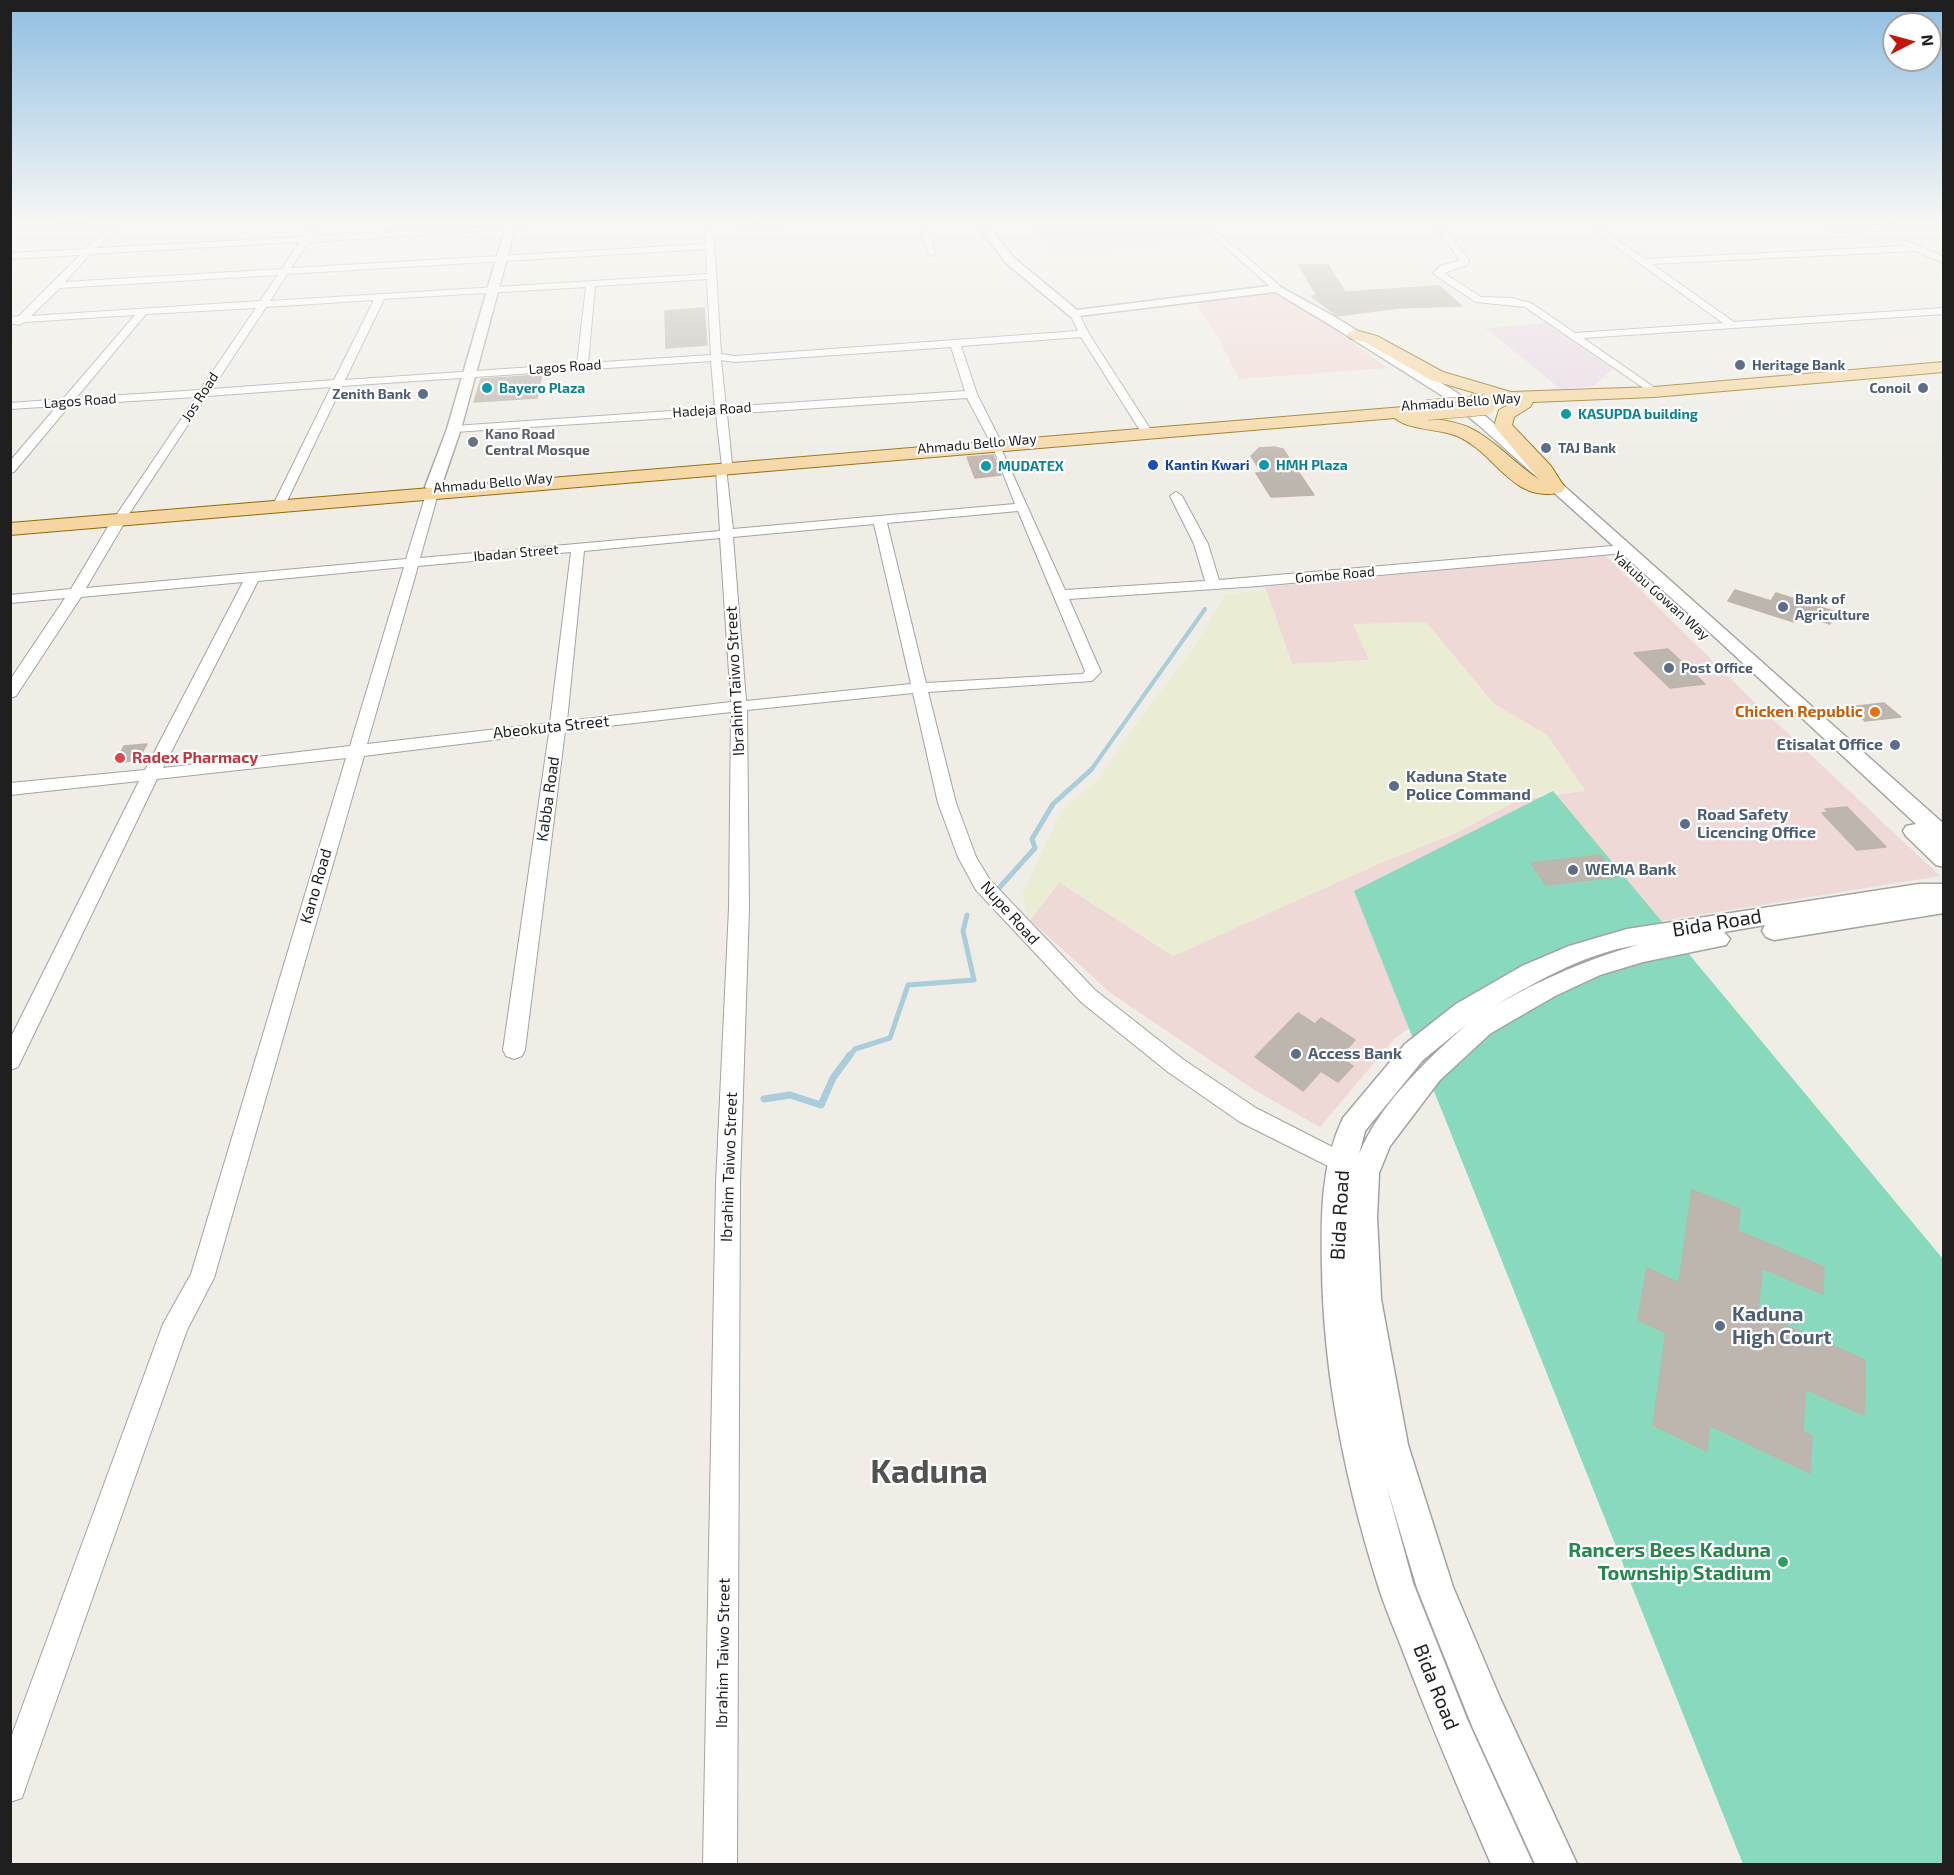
<!DOCTYPE html>
<style>
body{margin:0}
#map{position:relative;width:1954px;height:1875px;overflow:hidden;background:#efede6;font-family:"Exo 2",sans-serif}
canvas{display:block}
.frame{position:absolute;inset:0;border:12px solid #1f1f1f;pointer-events:none}
.north{position:absolute;left:1882px;top:12px;width:60px;height:60px;box-sizing:border-box;background:#fff;border:2px solid #a5a5a5;border-radius:50%;rotate:84deg;font-size:16px;font-weight:700;line-height:24px;text-align:center;color:#1f1f1f}
.north::after{content:'';display:block;margin:auto;width:21px;height:27px;background:#c2150c;clip-path:polygon(50% 0,100% 100%,50% 72%,0 100%)}
</style>
<div id="map">
<canvas width="1954" height="1875"></canvas>
<div class="frame"></div>
<div class="north">N</div>
</div>
<script>
const context = document.querySelector('canvas').getContext('2d');
context.lineJoin = 'round';
function fill(path, color) {
  context.fillStyle = color;
  context.fill(path, 'evenodd');
}
function strokePath(path, color, width, dash) {
  context.strokeStyle = color;
  context.lineWidth = width;
  context.lineCap = dash ? 'butt' : 'round';
  context.setLineDash(dash || []);
  context.stroke(path);
}
function drawText(font, color, halo, rows, align = 'center') {
  context.font = font + ' "Exo 2",sans-serif';
  context.lineWidth = 4.5;
  context.setLineDash([]);
  context.textBaseline = 'middle';
  context.strokeStyle = halo;
  context.fillStyle = color;
  for (const [text, x, y, turn = 0] of rows) {
    context.save();
    context.translate(x, y);
    context.rotate((+turn || 0) * Math.PI / 180);
    context.textAlign = isNaN(turn) ? turn : align;
    if (halo) context.strokeText(text, 0, 0);
    context.fillText(text, 0, 0);
    context.restore();
  }
}
const commercial = new Path2D(`
 M1024 221H1198L1209 241 1055 256Z
 M1279 290 1388 368 1239 379 1217 335 1193 300Z
 M1605 555 1749 697 1940 876 1606 930 1510 961 1395 1038 1320 1127 1256 1091 1112 994 1030 920 1059 882 1173 956 1378 864 1456 833 1518 800 1584 791 1547 735 1494 704 1429 626 1354 624 1369 660 1292 664 1265 587Z`);
const industrial = new Path2D(`
 M1547 323 1613 369 1593 386 1561 389 1485 328Z`);
const farmland = new Path2D(`
 M1266 590 1292 664 1369 660 1353 624 1426 622 1494 704 1547 735 1585 790 1522 797 1456 833 1378 864 1173 956 1060 882 1030 920 1022 895 1061 811 1099 779 1140 718 1188 656 1226 594Z`);
const pitch = new Path2D(`
 M1553 791 1943 1259V1864H1743L1354 891Z`);
const streamFar2 = new Path2D(`
 M1091 770 1205 609`);
const streamFar1 = new Path2D(`
 M999 888 1035 848 1032 839 1053 804 1092 769
 M849 1057 855 1049 890 1038 908 985 974 980 963 931 967 915`);
const stream = new Path2D(`
 M764 1099 790 1095 821 1105 833 1078 850 1055`);
const building = new Path2D(`
 M1299 265H1328L1345 292 1439 286 1462 306 1398 308 1337 316 1311 296H1317Z
 M704 308 707 345 666 348 665 311Z
 M542 375 537 398 474 402 481 379Z
 M1274 447 1283 449 1314 495 1271 497 1256 473H1262L1251 456 1259 448Z
 M993 455 1001 475 975 478 967 457Z
 M1735 590 1771 601 1776 593 1836 612 1830 624 1798 614 1794 622 1728 601Z
 M1668 649 1705 684 1670 688 1634 653Z
 M1884 703 1901 717 1865 721 1849 707Z
 M147 744 138 760 115 763 124 746Z
 M1847 807 1886 847 1857 850 1822 813 1828 812 1825 809Z
 M1600 855 1617 877 1546 885 1531 863Z
 M1298 1013 1315 1024 1321 1018 1355 1040 1340 1057 1353 1066 1338 1082 1321 1071 1303 1091 1255 1057Z
 M1692 1190 1740 1209 1738 1231 1824 1267 1823 1294 1762 1268 1758 1313 1865 1360 1864 1415 1805 1389 1803 1432 1812 1436 1810 1473 1709 1425 1707 1451 1653 1425 1666 1333 1638 1320 1647 1268 1679 1283Z`);
const minor = new Path2D(`
 M118 221H166L122 226 96 248 303 237 314 221H322L312 236 583 221H636L309 242 291 268 706 244 705 221H713L721 354 735 356 1078 331 1070 314 1078 312 1089 334 1151 430 1149 432H1141L1081 337 961 346 977 394 1001 442 999 444 1065 590 1205 581 1194 544 1170 496 1176 492 1182 496 1208 544 1219 580 1624 545 1631 549 1624 553 1258 586 1069 599 1101 672 1092 681 928 692 956 803 976 857 990 880 1095 990 1184 1060 1256 1108 1350 1156 1354 1163 1350 1170 1342 1173 1240 1122 1168 1072 1081 1002 976 890 958 857 938 803 913 693 747 710 749 908 740 1183 737 1864H703L716 1183 729 908 731 712 565 731 525 1050 522 1056 514 1059 506 1056 503 1050 549 733 364 756 214 1278 187 1330 26 1786 22 1798 10 1802V1740L163 1324 191 1274 346 758 157 779 18 1067 10 1070V1039L139 781 10 795V783L145 770 243 582 81 597 16 696 10 698V680L65 598 10 603V595L71 589 112 520 118 516 117 514 196 397 70 405 14 472 10 473V461L57 406 10 409V403L63 399 135 315 25 322 19 325 10 323V317L19 316 80 255 10 259V253L85 249 109 229 10 231V225L115 224ZM299 242 282 269 65 282 90 254ZM706 249 707 274 270 301 287 274ZM278 275 260 301 31 316 60 288ZM707 279 711 355 588 363 595 286ZM586 287 577 364 345 380 384 299ZM374 300 334 380 212 389 266 307ZM256 308 200 390 76 398 146 314ZM951 347 965 391 726 407 721 360 735 362ZM711 361 715 408 454 426 448 429 454 432 716 415 722 466 716 470 720 531 420 558 438 494 432 490 426 494 406 559 86 588 126 520 124 518 129 514 207 396 331 387 275 501 281 505 287 501 342 386ZM967 398 992 445 1015 504 733 529 726 468 732 464 727 414ZM1018 511 1085 671 1083 674 926 683 887 523ZM874 524 911 684 746 701 733 537ZM720 538 731 702 567 721 584 551ZM571 552 550 723 367 744 418 566ZM404 567 350 746 163 768 258 581Z
 M823 221H880L743 231 739 228 743 225Z
 M917 221H925L936 256 929 254Z
 M1196 221H1205L1280 286V290H1274Z
 M1430 221H1439L1469 260 1467 265 1444 273 1481 297 1512 298 1531 303 1575 333 1723 323 1580 221H1590L1645 259 1904 246 1901 241H1907L1944 257V263L1915 251 1652 264 1734 322 1944 308V314L1583 338 1658 390 1660 392 1654 395 1525 307 1476 302 1435 275 1433 273 1440 266 1460 260Z
 M1797 221H1813L1835 226 1944 223V229L1835 232Z`);
const tertiary = new Path2D(`
 M507 221H517L461 429 441 487 433 492 428 490 425 487 447 429Z
 M974 221H984L1014 258 1077 310 1277 285 1335 317 1456 392 1491 421 1944 824V867L1936 865 1906 836 1903 831 1906 826 1916 824 1718 640 1481 427 1446 398 1327 323 1275 292 1071 317 1006 263Z
 M1919 884H1944V913L1774 940 1766 937 1762 931 1765 925 1724 932 1730 939 1726 945 1643 962 1600 975 1555 996 1491 1033 1440 1080 1390 1146 1379 1173 1377 1217 1381 1299 1408 1445 1453 1587 1500 1698 1577 1864H1535L1472 1726 1417 1588 1386 1484 1413 1583 1467 1719 1533 1864H1491C1461 1795 1431 1725 1404 1654 1395 1630 1384 1606 1377 1582 1345 1480 1323 1372 1322 1265 1321 1215 1321 1164 1343 1118L1405 1044 1456 1004 1522 966 1569 946 1627 929ZM1637 945C1577 963 1536 982 1482 1013 1531 985 1581 954 1637 945ZM1467 1024C1426 1061 1381 1102 1359 1154L1365 1131 1423 1060Z`);
const primary = new Path2D(`
 M1355 330 1377 336 1443 372 1511 392 1654 387 1944 362V372L1654 397 1533 402 1530 407 1514 417 1512 425 1551 466 1565 488 1562 492C1512 505 1497 453 1457 436 1441 429 1407 430 1395 418L10 535V523L1427 405 1436 410 1433 414 1421 416C1437 420 1458 421 1472 429 1497 442 1516 465 1540 480L1494 426 1499 410 1511 403H1472L1469 399 1472 395 1479 394 1431 380 1365 342 1349 338 1347 335 1349 332Z`);
const primaryBridge = new Path2D(`
 M1427 410 1485 405`);
const markers = [
 [1740,365,6,"#5c6f8a"],
 [487,388,6,"#0f9aa8"],
 [1923,388,6,"#5c6f8a"],
 [423,394,6,"#5c6f8a"],
 [1566,414,6,"#0f9aa8"],
 [473,442,6,"#6b7280"],
 [1546,448,6,"#5c6f8a"],
 [1153,465,6,"#1a4fb4"],
 [1264,465,6,"#0f9aa8"],
 [986,466,6,"#0f9aa8"],
 [1783,607,6,"#5c6f8a"],
 [1669,668,6,"#5c6f8a"],
 [1875,712,6,"#e8710a"],
 [1895,745,6,"#5c6f8a"],
 [120,758,6,"#e0444e"],
 [1394,786,6,"#5c6f8a"],
 [1685,824,6,"#5c6f8a"],
 [1573,870,6,"#5c6f8a"],
 [1296,1054,6,"#5c6f8a"],
 [1720,1326,6,"#5c6f8a"],
 [1783,1562,6,"#2e9e5b"]
];
const farServicenames = [
 ["Heritage Bank",1752,365],
 ["Conoil",1911,388,"right"],
 ["Zenith Bank",411,394,"right"],
 ["TAJ Bank",1558,448],
 ["Bank of",1795,599],
 ["Agriculture",1795,615],
 ["Post Office",1681,668]
];
const farStreetnames = [
 ["Lagos Road",565,367,-4],
 ["Jos Road",200,397,-57],
 ["Lagos Road",80,401,-4],
 ["Ahmadu Bello Way",1461,402,-4],
 ["Hadeja Road",712,410,-4],
 ["Ahmadu Bello Way",977,444,-5],
 ["Ahmadu Bello Way",493,483,-5],
 ["Ibadan Street",516,553,-5],
 ["Gombe Road",1335,575,-5],
 ["Yakubu Gowan Way",1661,596,42]
];
const farCulturenames = [
 ["Bayero Plaza",499,388],
 ["KASUPDA building",1578,414],
 ["HMH Plaza",1276,465],
 ["MUDATEX",998,466]
];
const farWorshipnames = [
 ["Kano Road",485,434],
 ["Central Mosque",485,450]
];
const farTransitnames = [
 ["Kantin Kwari",1165,465]
];
const streetNames = [
 ["Ibrahim Taiwo Street",735,681,-93],
 ["Abeokuta Street",551,727,-6],
 ["Kabba Road",548,799,-82],
 ["Kano Road",316,886,-74],
 ["Nupe Road",1010,913,48],
 ["Ibrahim Taiwo Street",729,1167,-88],
 ["Ibrahim Taiwo Street",723,1653,-89]
];
const foodNames = [
 ["Chicken Republic",1863,712]
];
const serviceNames = [
 ["Etisalat Office",1883,745,"right"],
 ["Kaduna State",1406,777],
 ["Police Command",1406,795],
 ["Road Safety",1697,815],
 ["Licencing Office",1697,833],
 ["WEMA Bank",1585,870],
 ["Access Bank",1308,1054]
];
const healthNames = [
 ["Radex Pharmacy",132,758]
];
const nearStreetnames = [
 ["Bida Road",1717,923,-9],
 ["Bida Road",1340,1215,-87],
 ["Bida Road",1436,1687,68]
];
const nearServicenames = [
 ["Kaduna",1732,1314],
 ["High Court",1732,1337]
];
const nearLeisurenames = [
 ["Rancers Bees Kaduna",1771,1550],
 ["Township Stadium",1771,1573]
];
const nearTownnames = [
 ["Kaduna",929,1472]
];
fill(commercial, '#efd9d6');
fill(industrial, '#e8d8e4');
fill(farmland, '#eaedd3');
fill(pitch, '#89d9be');
strokePath(streamFar2, '#a9cdda', 4);
strokePath(streamFar1, '#a9cdda', 5);
strokePath(stream, '#a9cdda', 7);
fill(building, '#bcb6af');
strokePath(building, '#c0b4a9', 1.5);
strokePath(minor, '#a3a3a3', 2);
strokePath(tertiary, '#a3a3a3', 3);
strokePath(primary, '#916b09', 2);
fill(minor, '#fff');
fill(tertiary, '#fff');
fill(primary, '#f6d7a4');
strokePath(primaryBridge, '#916b09', 21, []);
strokePath(primaryBridge, '#f6d7a4', 20);
const sky = context.createLinearGradient(0, 0, 0, 484);
sky.addColorStop(0, '#8fbee2');
sky.addColorStop(0.46, '#f8f7f4');
sky.addColorStop(1, '#f8f7f400');
context.fillStyle = sky;
context.fillRect(0, 0, 1954, 484);
for (const [x, y, r, color] of markers) {
  const dot = new Path2D();
  dot.arc(x, y, r, 0, 2 * Math.PI);
  context.fillStyle = color;
  context.fill(dot);
  strokePath(dot, '#fff', 2);
}
drawText('bold 14px', '#4e5e75', '#fff', farServicenames, 'left');
drawText('14px', '#1f1f1f', '#fff', farStreetnames);
drawText('bold 14px', '#0d838f', '#fff', farCulturenames, 'left');
drawText('bold 14px', '#5b616d', '#fff', farWorshipnames, 'left');
drawText('bold 14px', '#164399', '#fff', farTransitnames, 'left');
drawText('16px', '#1f1f1f', '#fff', streetNames);
drawText('bold 16px', '#c56008', '#fff', foodNames, 'right');
drawText('bold 16px', '#4e5e75', '#fff', serviceNames, 'left');
drawText('bold 16px', '#be3a42', '#fff', healthNames, 'left');
drawText('20px', '#1f1f1f', '#fff', nearStreetnames);
drawText('bold 20px', '#4e5e75', '#fff', nearServicenames, 'left');
drawText('bold 20px', '#27864d', '#fff', nearLeisurenames, 'right');
drawText('bold 33px', '#525252', '#fff', nearTownnames);
</script>
